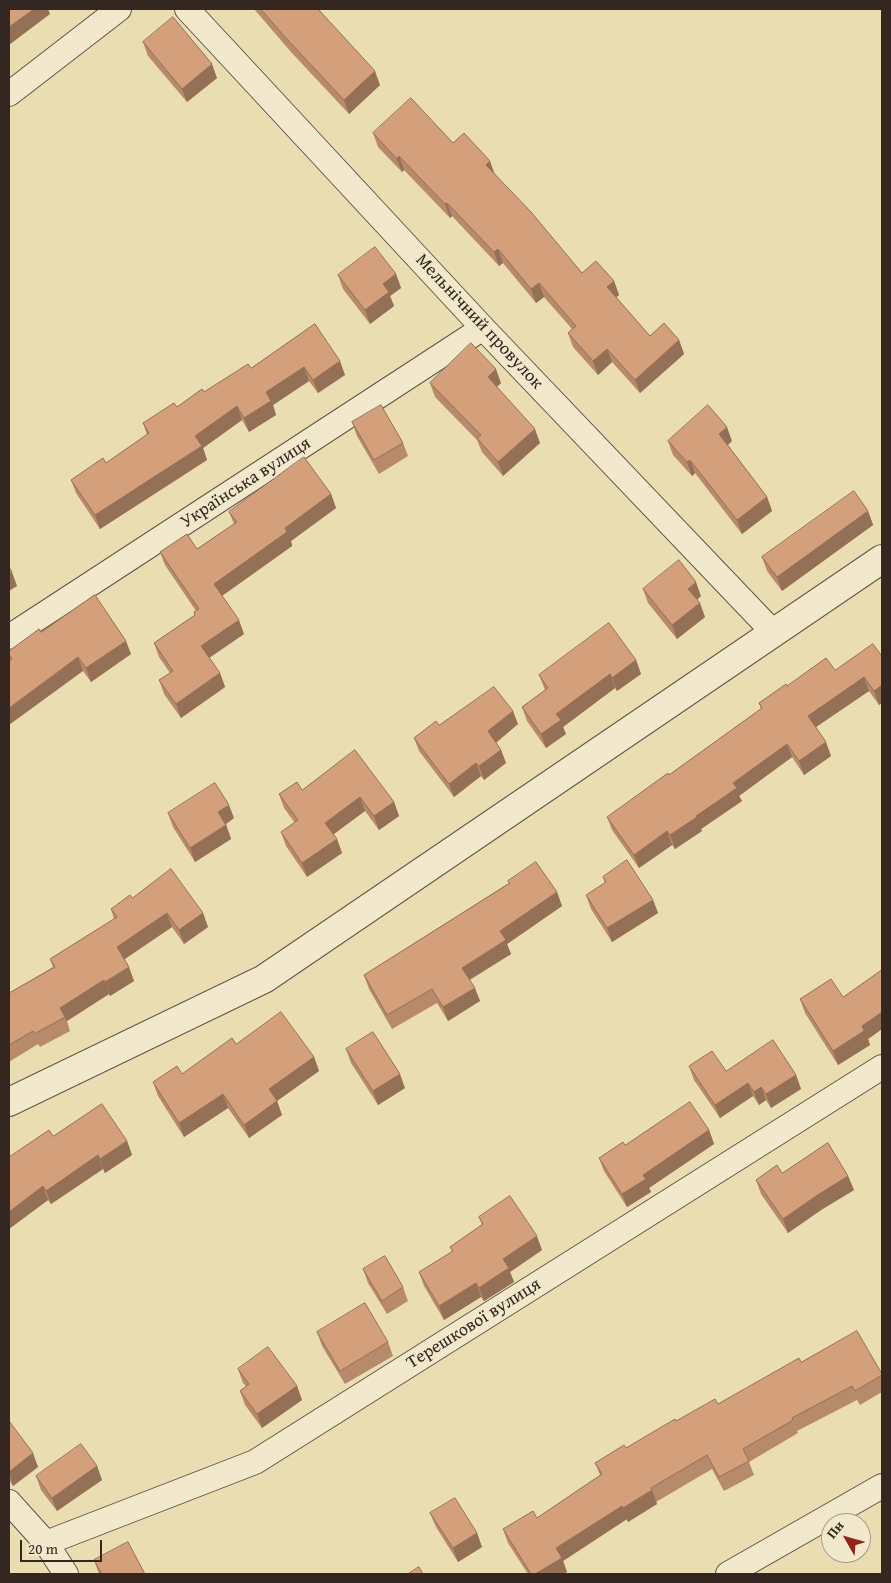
<!DOCTYPE html>
<meta charset="utf-8">
<style>
body{margin:0}
#map{position:relative;width:891px;height:1583px;overflow:hidden;background:#ebddb2;font-family:"Gentium Book Plus",serif}
canvas{display:block}
.frame{position:absolute;inset:0;border:10px solid #342721;pointer-events:none}
.north{position:absolute;left:821px;top:1513px;width:50px;height:50px;box-sizing:border-box;background:#f2e9cd;border:1px solid #a69b88;border-radius:50%;rotate:308deg;font-size:14px;font-weight:700;line-height:20px;text-align:center;color:#342721}
.north::after{content:'';display:block;margin:auto;width:18px;height:22px;background:#8f2418;clip-path:polygon(50% 0,100% 100%,50% 72%,0 100%)}
.scale{position:absolute;left:20px;top:1540px;width:82px;height:22px;box-sizing:border-box;border:2px solid #342721;border-top:0;padding-left:6px;font-size:15px;line-height:18px;white-space:nowrap;color:#342721;-webkit-text-stroke:4px #f2e9cd;paint-order:stroke}
</style>
<div id="map">
<canvas width="891" height="1583"></canvas>
<div class="frame"></div>
<div class="north">Пн</div>
<div class="scale">20 m</div>
</div>
<script>
const context = document.querySelector('canvas').getContext('2d');
context.lineJoin = 'round';
function strokePath(path, color, width, dash) {
  context.strokeStyle = color;
  context.lineWidth = width;
  context.lineCap = dash ? 'butt' : 'round';
  context.setLineDash(dash || []);
  context.stroke(path);
}
function fill(path, color) {
  context.fillStyle = color;
  context.fill(path, 'evenodd');
}
function drawText(font, color, halo, rows, align = 'center') {
  context.font = font + ' "Gentium Book Plus",serif';
  context.lineWidth = 5;
  context.setLineDash([]);
  context.textBaseline = 'middle';
  context.strokeStyle = halo;
  context.fillStyle = color;
  for (const [text, x, y, turn = 0] of rows) {
    context.save();
    context.translate(x, y);
    context.rotate((+turn || 0) * Math.PI / 180);
    context.textAlign = isNaN(turn) ? turn : align;
    if (halo) context.strokeText(text, 0, 0);
    context.fillText(text, 0, 0);
    context.restore();
  }
}
const minor = new Path2D(`
 M187 9 483 328 774 633
 M9 94 119 9
 M9 637 483 328
 M9 1502 46 1543 66 1574
 M46 1543 255 1462 882 1067
 M728 1574 882 1486`);
const tertiary = new Path2D(`
 M9 1102 264 979 882 559`);
const wall = new Path2D(`
 M254 9H318L380 85 349 114 291 52Z
 M143 42 217 78 187 102 148 56Z
 M373 133 453 143 495 175 582 273 614 281 619 295 616 297 650 336 679 340 684 354 640 393 612 362 598 375 573 347 568 333 572 329 544 297 536 303 503 263 499 266 452 216 450 218 404 170 402 172 378 147Z
 M396 274 401 288 390 296 394 306 370 324 343 289 338 275Z
 M315 324 345 375 318 393 309 381 273 405 276 415 249 432 242 420 203 448 207 460 100 529 76 493 71 480 106 463 147 435 143 423 177 407 204 392 251 368Z
 M430 383H501L497 387 540 443 503 476 482 452 477 440 435 397Z
 M352 422 403 443 408 456 379 474 357 436Z
 M668 441H732L728 445 767 497 772 511 742 534 695 473 692 476 673 455Z
 M331 494 336 508 291 541 292 546 222 596 244 634 209 658 220 673 225 687 181 718 164 694 159 680 170 673 159 657 154 643 195 615 194 612 196 611 165 565 160 552 197 549 234 524 229 512Z
 M868 511 873 525 782 591 767 571 762 557Z
 M643 589 701 596 697 600 705 617 677 639 648 603Z
 M41 632 131 654 91 682 83 671 10 660 9 658V651Z
 M881 655H882V703L879 705 869 691 816 727 831 756 804 775 792 757 739 796 742 801 701 829 702 831 675 849 672 845 639 868 612 830 607 817 669 775 761 709 759 703 787 686Z
 M636 660 641 674 617 691 615 688 563 727 566 734 546 748 527 721 522 707 545 690 539 675Z
 M518 724 496 743 501 750 506 763 484 780 481 776 454 797 419 751 414 738 439 725Z
 M302 790 394 802 399 816 379 830 365 811 333 834 337 839 342 853 307 877 286 846 281 832 295 823 284 808 279 794Z
 M168 813 234 818 226 824 231 839 195 862 173 827Z
 M603 877 653 900 658 913 612 942 591 909 586 895 605 883Z
 M508 881 557 892 562 906 507 944 511 954 470 980 480 1001 448 1021 437 1003 392 1029 369 989 364 975 509 883Z
 M132 898 203 913 208 927 184 944 172 927 124 959 134 981 110 996 109 994 67 1021 70 1031 40 1047 38 1044 9 1062V993L53 967 50 959 114 919 111 909Z
 M882 970V1029L868 1039 870 1045 838 1065 805 1013 800 999 843 997Z
 M236 1044 314 1057 319 1071 277 1101 282 1115 249 1138 228 1108 184 1137 158 1096 153 1082 182 1074Z
 M346 1049 405 1088 378 1105 351 1063Z
 M689 1066 726 1071 796 1075 801 1089 771 1108 766 1100 759 1105 753 1096 720 1118 694 1080Z
 M709 1130 714 1144 649 1188 651 1192 627 1207 604 1171 599 1158 625 1145Z
 M53 1136 127 1141 132 1155 105 1173 103 1169 51 1204 48 1200 9 1229V1157Z
 M782 1173 848 1176 854 1190 821 1210 788 1233 761 1194 756 1180Z
 M479 1217 542 1250 510 1272 514 1282 500 1291 484 1301 481 1297 444 1320 424 1286 419 1272 452 1252 450 1247 482 1225Z
 M363 1269 403 1287 408 1301 387 1314 368 1283Z
 M317 1332 388 1342 393 1356 345 1384 322 1346Z
 M801 1362 882 1374V1392L860 1405 857 1400 797 1431 798 1433 749 1462 754 1475 724 1491 712 1469 656 1502 657 1504 628 1522 627 1519 563 1561 567 1572 562 1574H528L508 1543 503 1529 537 1518 600 1475 595 1463 626 1448 676 1421 718 1404Z
 M238 1369 297 1386 302 1400 262 1428 245 1405 240 1391 246 1386 243 1383Z
 M9 1421 38 1467 13 1486 9 1480Z
 M97 1466 102 1480 57 1511 41 1490 36 1476Z
 M430 1513 477 1533 482 1547 458 1562 436 1527Z
 M94 1560 145 1574H99Z`);
const shadedWall = new Path2D(`
 M34 9H48L50 14 9 45V27Z
 M212 64 217 78 187 102 182 89Z
 M375 71 380 85 349 114 344 100Z
 M399 156 404 170 402 172 397 159Z
 M490 161 495 175 486 165Z
 M447 203 452 216 450 218 445 204Z
 M498 249 503 263 499 266 494 252Z
 M396 274 401 288 390 296 394 306 370 324 365 310 383 284Z
 M614 281 619 295 612 301 607 287Z
 M539 283 544 297 536 303 531 289Z
 M679 340 684 354 640 393 635 380Z
 M607 349 612 362 598 375 593 361Z
 M340 361 345 375 318 393 313 380Z
 M304 367 309 381 273 405 276 415 249 432 244 418 266 392Z
 M496 369 501 383 493 390 488 377Z
 M237 406 242 420 203 448 207 460 100 529 95 515 195 436Z
 M727 427 732 441 724 448 719 434Z
 M535 429 540 443 503 476 498 462Z
 M690 460 695 473 692 476 687 462Z
 M331 494 336 508 291 541 292 546 219 598 214 584 285 528Z
 M767 497 772 511 742 534 737 520Z
 M868 511 873 525 782 591 777 577Z
 M12 572 17 586 9 591V574Z
 M696 582 701 596 693 603 688 589Z
 M700 603 705 617 677 639 672 625Z
 M239 620 244 634 206 660 201 646Z
 M126 641 131 654 91 682 86 668Z
 M78 657 83 671 9 725V708Z
 M636 660 641 674 617 691 612 678Z
 M220 673 225 687 181 718 176 704Z
 M610 674 615 688 563 727 566 734 546 748 541 734 556 714Z
 M864 677 869 691 813 729 808 716Z
 M882 685V703L879 705 874 691Z
 M513 711 518 724 493 745 488 731Z
 M826 742 831 756 804 775 799 761Z
 M787 744 792 757 739 796 742 801 701 829 702 831 675 849 670 835 696 816 733 783Z
 M501 750 506 763 484 780 479 766Z
 M476 763 481 776 454 797 449 784Z
 M360 797 365 811 330 837 325 823Z
 M394 802 399 816 379 830 374 816Z
 M229 805 234 818 223 826 218 812Z
 M226 825 231 839 195 862 190 848Z
 M667 831 672 845 639 868 634 855Z
 M337 839 342 853 307 877 302 863Z
 M557 892 562 906 507 944 511 954 467 981 462 968 500 931Z
 M653 900 658 913 612 942 607 928Z
 M167 913 172 927 122 961 117 947Z
 M203 913 208 927 184 944 179 930Z
 M129 967 134 981 110 996 105 982Z
 M104 980 109 994 67 1021 60 1008Z
 M475 988 480 1001 448 1021 443 1007Z
 M882 1012V1029L868 1039 870 1045 838 1065 833 1051 862 1026Z
 M314 1057 319 1071 274 1103 269 1089Z
 M400 1074 405 1088 378 1105 373 1091Z
 M796 1075 801 1089 771 1108 766 1094Z
 M748 1083 753 1096 720 1118 715 1105Z
 M761 1087 766 1100 759 1105 754 1092Z
 M223 1094 228 1108 184 1137 179 1123Z
 M277 1101 282 1115 249 1138 244 1125Z
 M709 1130 714 1144 649 1188 651 1192 627 1207 622 1194 643 1175Z
 M127 1141 132 1155 105 1173 100 1159Z
 M98 1155 103 1169 51 1204 46 1191Z
 M848 1176 854 1190 821 1210 788 1233 783 1219 816 1196Z
 M43 1186 48 1200 9 1229V1212Z
 M537 1236 542 1250 510 1272 514 1282 484 1301 479 1288 503 1259Z
 M476 1283 481 1297 444 1320 439 1306Z
 M297 1386 302 1400 262 1428 257 1414Z
 M33 1453 38 1467 13 1486 9 1472Z
 M97 1466 102 1480 57 1511 52 1498Z
 M652 1490 657 1504 628 1522 623 1508Z
 M622 1506 627 1519 563 1561 567 1572 562 1574H535L556 1548Z
 M477 1533 482 1547 458 1562 453 1548Z`);
const building = new Path2D(`
 M9 9H34L9 27Z
 M261 9H318L375 71 344 100 286 38Z
 M173 17 212 64 182 89 143 42Z
 M411 98 453 143 464 133 490 161 486 165 531 212 582 273 596 261 614 281 607 287 650 336 664 323 679 340 635 380 607 349 593 361 568 333 576 326 539 283 531 289 498 249 494 252 447 203 445 204 399 156 397 159 373 133Z
 M375 247 396 274 383 284 389 292 365 310 338 275Z
 M315 324 340 361 313 380 304 367 266 392 271 401 244 418 237 406 195 436 202 446 95 515 71 480 103 458 106 463 149 433 143 423 174 403 177 407 202 389 204 392 248 364 251 368Z
 M471 343 496 369 488 377 535 429 498 462 477 438 481 435 430 383Z
 M381 405 403 443 374 460 352 422Z
 M708 405 727 427 719 434 767 497 737 520 690 460 687 462 668 441Z
 M304 457 331 494 285 528 287 532 214 584 239 620 201 646 220 673 176 704 159 680 173 671 154 643 195 615 194 612 199 609 160 552 187 534 197 549 237 522 229 512Z
 M854 491 868 511 777 577 762 557Z
 M679 560 696 582 688 589 700 603 672 625 643 589Z
 M9 567 12 572 9 574Z
 M95 595 126 641 86 668 78 657 9 708V661L12 659 9 655V651L39 629 41 632Z
 M609 623 636 660 612 678 610 674 556 714 561 720 541 734 522 707 548 688 539 675Z
 M873 644 881 655H882V685L874 691 864 677 808 716 826 742 799 761 787 744 733 783 737 788 696 816 697 817 670 835 667 831 634 855 607 817 668 773 669 775 762 708 759 703 786 684 787 686 826 658 835 670Z
 M494 687 513 711 488 731 501 750 479 766 476 763 449 784 414 738 436 721 439 725Z
 M355 750 394 802 374 816 360 797 325 823 337 839 302 863 281 832 298 820 279 794 297 782 302 790Z
 M215 783 229 805 218 812 226 825 190 848 168 813Z
 M627 860 653 900 607 928 586 895 606 882 603 877Z
 M536 862 557 892 500 931 506 940 462 968 475 988 443 1007 432 989 387 1015 364 975 510 883 508 881Z
 M171 869 203 913 179 930 167 913 117 947 129 967 105 982 104 980 60 1008 65 1017 34 1034 33 1031 9 1045V993L55 967 50 959 117 917 111 909 130 895 132 898Z
 M882 970V1012L862 1026 864 1031 833 1051 800 999 831 979 843 997Z
 M281 1012 314 1057 269 1089 277 1101 244 1125 223 1094 179 1123 153 1082 177 1066 182 1074 232 1038 236 1044Z
 M373 1032 400 1074 373 1091 346 1049Z
 M773 1040 796 1075 766 1094 761 1087 754 1092 748 1083 715 1105 689 1066 712 1051 726 1071Z
 M690 1102 709 1130 643 1175 646 1179 622 1194 599 1158 623 1142 625 1145Z
 M102 1104 127 1141 100 1159 98 1155 46 1191 43 1186 9 1212V1157L49 1130 53 1136Z
 M828 1143 848 1176 816 1196 783 1219 756 1180 777 1165 782 1173Z
 M510 1196 537 1236 503 1259 509 1268 495 1277 479 1288 476 1283 439 1306 419 1272 453 1251 450 1247 483 1224 479 1217Z
 M385 1256 403 1287 382 1301 363 1269Z
 M365 1303 388 1342 340 1371 317 1332Z
 M857 1331 882 1374V1375L855 1391 852 1386 792 1418 793 1420 743 1449 749 1461 719 1477 707 1455 651 1488 652 1490 623 1508 622 1506 556 1548 562 1558 535 1574H531L503 1529 533 1511 537 1518 602 1474 595 1463 624 1445 626 1448 675 1419 676 1421 715 1399 718 1404 799 1358 801 1362Z
 M268 1347 297 1386 257 1414 240 1391 249 1384 238 1369Z
 M9 1421 33 1453 9 1472Z
 M81 1444 97 1466 52 1498 36 1476Z
 M455 1498 477 1533 453 1548 430 1513Z
 M128 1542 145 1574H102L94 1560Z
 M419 1567 423 1574H408Z`);
const streetNames = [
 ["Мельнiчний провулок",479,322,47],
 ["Українська вулиця",246,483,-33],
 ["Терешкової вулиця",474,1324,-32]
];
strokePath(minor, '#625445', 26);
strokePath(tertiary, '#625445', 30);
strokePath(minor, '#f2e9cd', 24);
strokePath(tertiary, '#f2e9cd', 28);
fill(wall, '#b68a6b');
fill(shadedWall, '#947057');
fill(building, '#d4a07c');
strokePath(building, '#947057', 1);
drawText('18px', '#342721', '#f2e9cd', streetNames);
</script>
